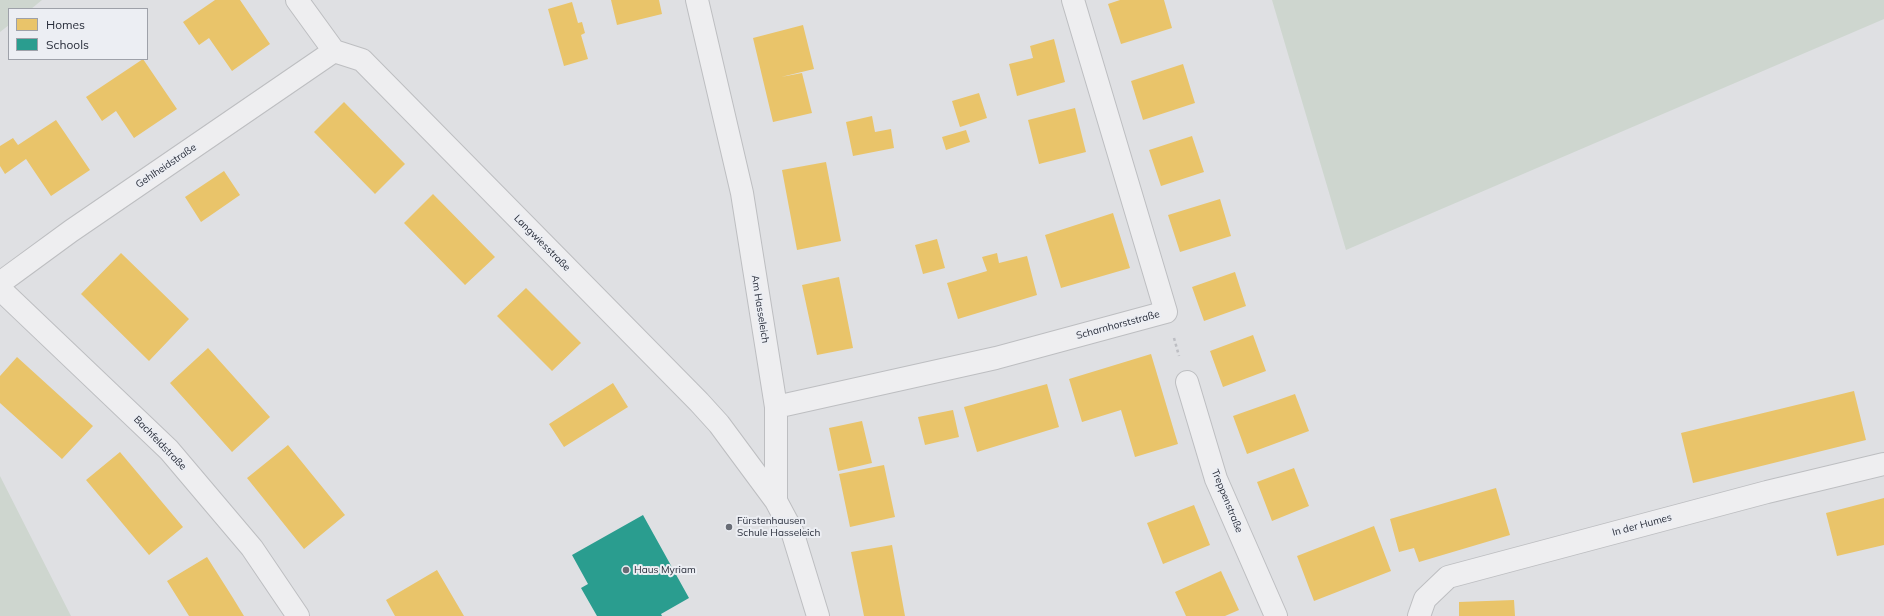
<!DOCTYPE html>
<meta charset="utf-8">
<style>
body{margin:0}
#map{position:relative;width:1884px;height:616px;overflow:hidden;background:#dfe0e3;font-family:Mulish,sans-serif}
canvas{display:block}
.legend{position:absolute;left:8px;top:8px;width:140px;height:52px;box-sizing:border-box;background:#eceef3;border:1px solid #9ea1a9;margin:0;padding:5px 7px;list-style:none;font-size:12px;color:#282d3a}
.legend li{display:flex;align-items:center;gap:8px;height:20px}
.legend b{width:20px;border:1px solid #9ea1a9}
</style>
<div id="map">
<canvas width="1884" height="616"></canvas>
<ul class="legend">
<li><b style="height:11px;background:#e9c46a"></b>Homes</li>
<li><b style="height:11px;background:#2a9d8f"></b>Schools</li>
</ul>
</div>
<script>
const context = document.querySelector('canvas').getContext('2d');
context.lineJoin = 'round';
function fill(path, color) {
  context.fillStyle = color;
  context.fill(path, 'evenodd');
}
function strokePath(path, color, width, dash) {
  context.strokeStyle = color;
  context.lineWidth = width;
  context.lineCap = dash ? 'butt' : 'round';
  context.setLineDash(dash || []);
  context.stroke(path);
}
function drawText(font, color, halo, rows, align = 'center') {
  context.font = font + ' Mulish,sans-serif';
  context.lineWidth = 4;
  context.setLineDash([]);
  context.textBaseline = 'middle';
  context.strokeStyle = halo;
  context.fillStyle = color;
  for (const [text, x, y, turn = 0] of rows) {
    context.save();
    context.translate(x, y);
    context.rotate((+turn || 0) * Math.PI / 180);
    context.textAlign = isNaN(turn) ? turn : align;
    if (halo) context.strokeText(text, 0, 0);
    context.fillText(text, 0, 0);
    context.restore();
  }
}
const green = new Path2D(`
 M0 0H42L31 9H9V25L0 32Z
 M1272 0H1884V19L1346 250Z
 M0 476 71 616H0Z`);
const homes = new Path2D(`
 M215 0H240L270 44 232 71 209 38 199 45 183 22Z
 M611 0H659L662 14 617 25Z
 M1120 0H1164L1172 28 1121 44 1108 4Z
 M572 2 578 23 582 22 585 33 581 35 588 59 564 66 548 9Z
 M803 25 814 69 781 77 802 73 812 113 773 122 753 38Z
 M1054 39 1065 82 1017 96 1009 64 1033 58 1030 46Z
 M143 59 177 109 134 138 116 111 102 121 86 97Z
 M1183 64 1195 103 1143 120 1131 81Z
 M979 93 987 118 960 127 952 101Z
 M344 102 405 164 375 194 314 132Z
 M1075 108 1086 152 1039 164 1028 120Z
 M872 116 875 132 891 129 894 148 853 156 846 122Z
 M56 120 90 170 51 196 26 159 5 174 0 166V146L13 138 18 145Z
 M966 130 970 142 946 150 942 137Z
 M1192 136 1204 172 1161 186 1149 150Z
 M826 162 841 241 797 250 782 170Z
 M224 171 240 195 201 222 185 197Z
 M433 194 495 257 465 285 404 223Z
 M1220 199 1231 236 1180 252 1168 215Z
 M1113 213 1130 268 1061 288 1045 235Z
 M937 239 945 268 923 274 915 245Z
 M121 253 189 319 149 361 81 294Z
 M997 253 999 263 1027 256 1037 295 958 319 947 283 987 271 982 257Z
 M1235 272 1246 306 1204 321 1192 287Z
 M839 277 853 348 817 355 802 285Z
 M526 288 581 343 552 371 497 316Z
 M1253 335 1266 371 1223 387 1210 351Z
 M208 348 270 417 232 452 170 383Z
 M1151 354 1178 444 1135 457 1121 410 1082 422 1069 379Z
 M17 357 93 426 62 459 0 403V376Z
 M613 383 628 407 564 447 549 424Z
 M1047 384 1059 427 977 452 964 407Z
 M1854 391 1866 440 1693 483 1681 433Z
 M1295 394 1309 431 1247 454 1233 416Z
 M953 410 959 437 925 445 918 417Z
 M862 421 872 463 838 471 829 428Z
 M288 445 345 515 304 549 247 478Z
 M120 452 183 527 149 555 86 480Z
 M884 465 895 517 850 527 839 474Z
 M1294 468 1309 506 1272 521 1257 482Z
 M1496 488 1510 535 1419 562 1414 548 1399 552 1390 519Z
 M1884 498V545L1837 556 1826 513Z
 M1194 505 1210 545 1163 564 1147 523Z
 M1374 526 1391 571 1314 601 1297 556Z
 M892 545 905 616H864L851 552Z
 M207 557 233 598 244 616H189L167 581Z
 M437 570 464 616H395L386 600Z
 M1221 571 1239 610 1225 616H1186L1175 592Z
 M1514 600 1515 616H1459V602Z`);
const schools = new Path2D(`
 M643 515 689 598 661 614 662 616H597L581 588 588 584 572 555Z`);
const path = new Path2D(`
 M1174 338 1179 356`);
const minor = new Path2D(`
 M297 0 334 51 362 60 699 402 719 424 776 501
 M697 0 742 193 776 407V501L792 531 818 616
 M0 283 71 231 334 51
 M0 289 169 450 252 548 298 616
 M1187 382 1216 479 1276 616
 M776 407 996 358 1166 312 1073 0
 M1419 616 1425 599 1448 577 1767 492 1884 464`);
const markers = [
 [729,527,4,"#686c75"],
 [626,570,4,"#686c75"]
];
const streetNames = [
 ["Gehlheidstraße",166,166,-34],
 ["Langwiesstraße",542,243,45],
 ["Am Hasseleich",760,309,81],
 ["Scharnhorststraße",1118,325,-15],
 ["Bachfeldstraße",160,443,46],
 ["Treppenstraße",1227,501,68],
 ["In der Humes",1642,525,-15]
];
const poiNames = [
 ["Fürstenhausen",737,521],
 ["Schule Hasseleich",737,533],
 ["Haus Myriam",634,570]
];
fill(green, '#ced6cf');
fill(homes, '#e9c46a');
fill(schools, '#2a9d8f');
strokePath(minor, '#bdbec1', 24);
strokePath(path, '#bdbec3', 2.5, [3, 3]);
strokePath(minor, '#eeeef0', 22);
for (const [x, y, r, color] of markers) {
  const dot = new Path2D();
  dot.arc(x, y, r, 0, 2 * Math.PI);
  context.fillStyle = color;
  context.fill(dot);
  strokePath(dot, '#eceef3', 1.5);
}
drawText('10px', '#282d3a', '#eceef3', streetNames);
drawText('10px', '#282d3a', '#eceef3', poiNames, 'left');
</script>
